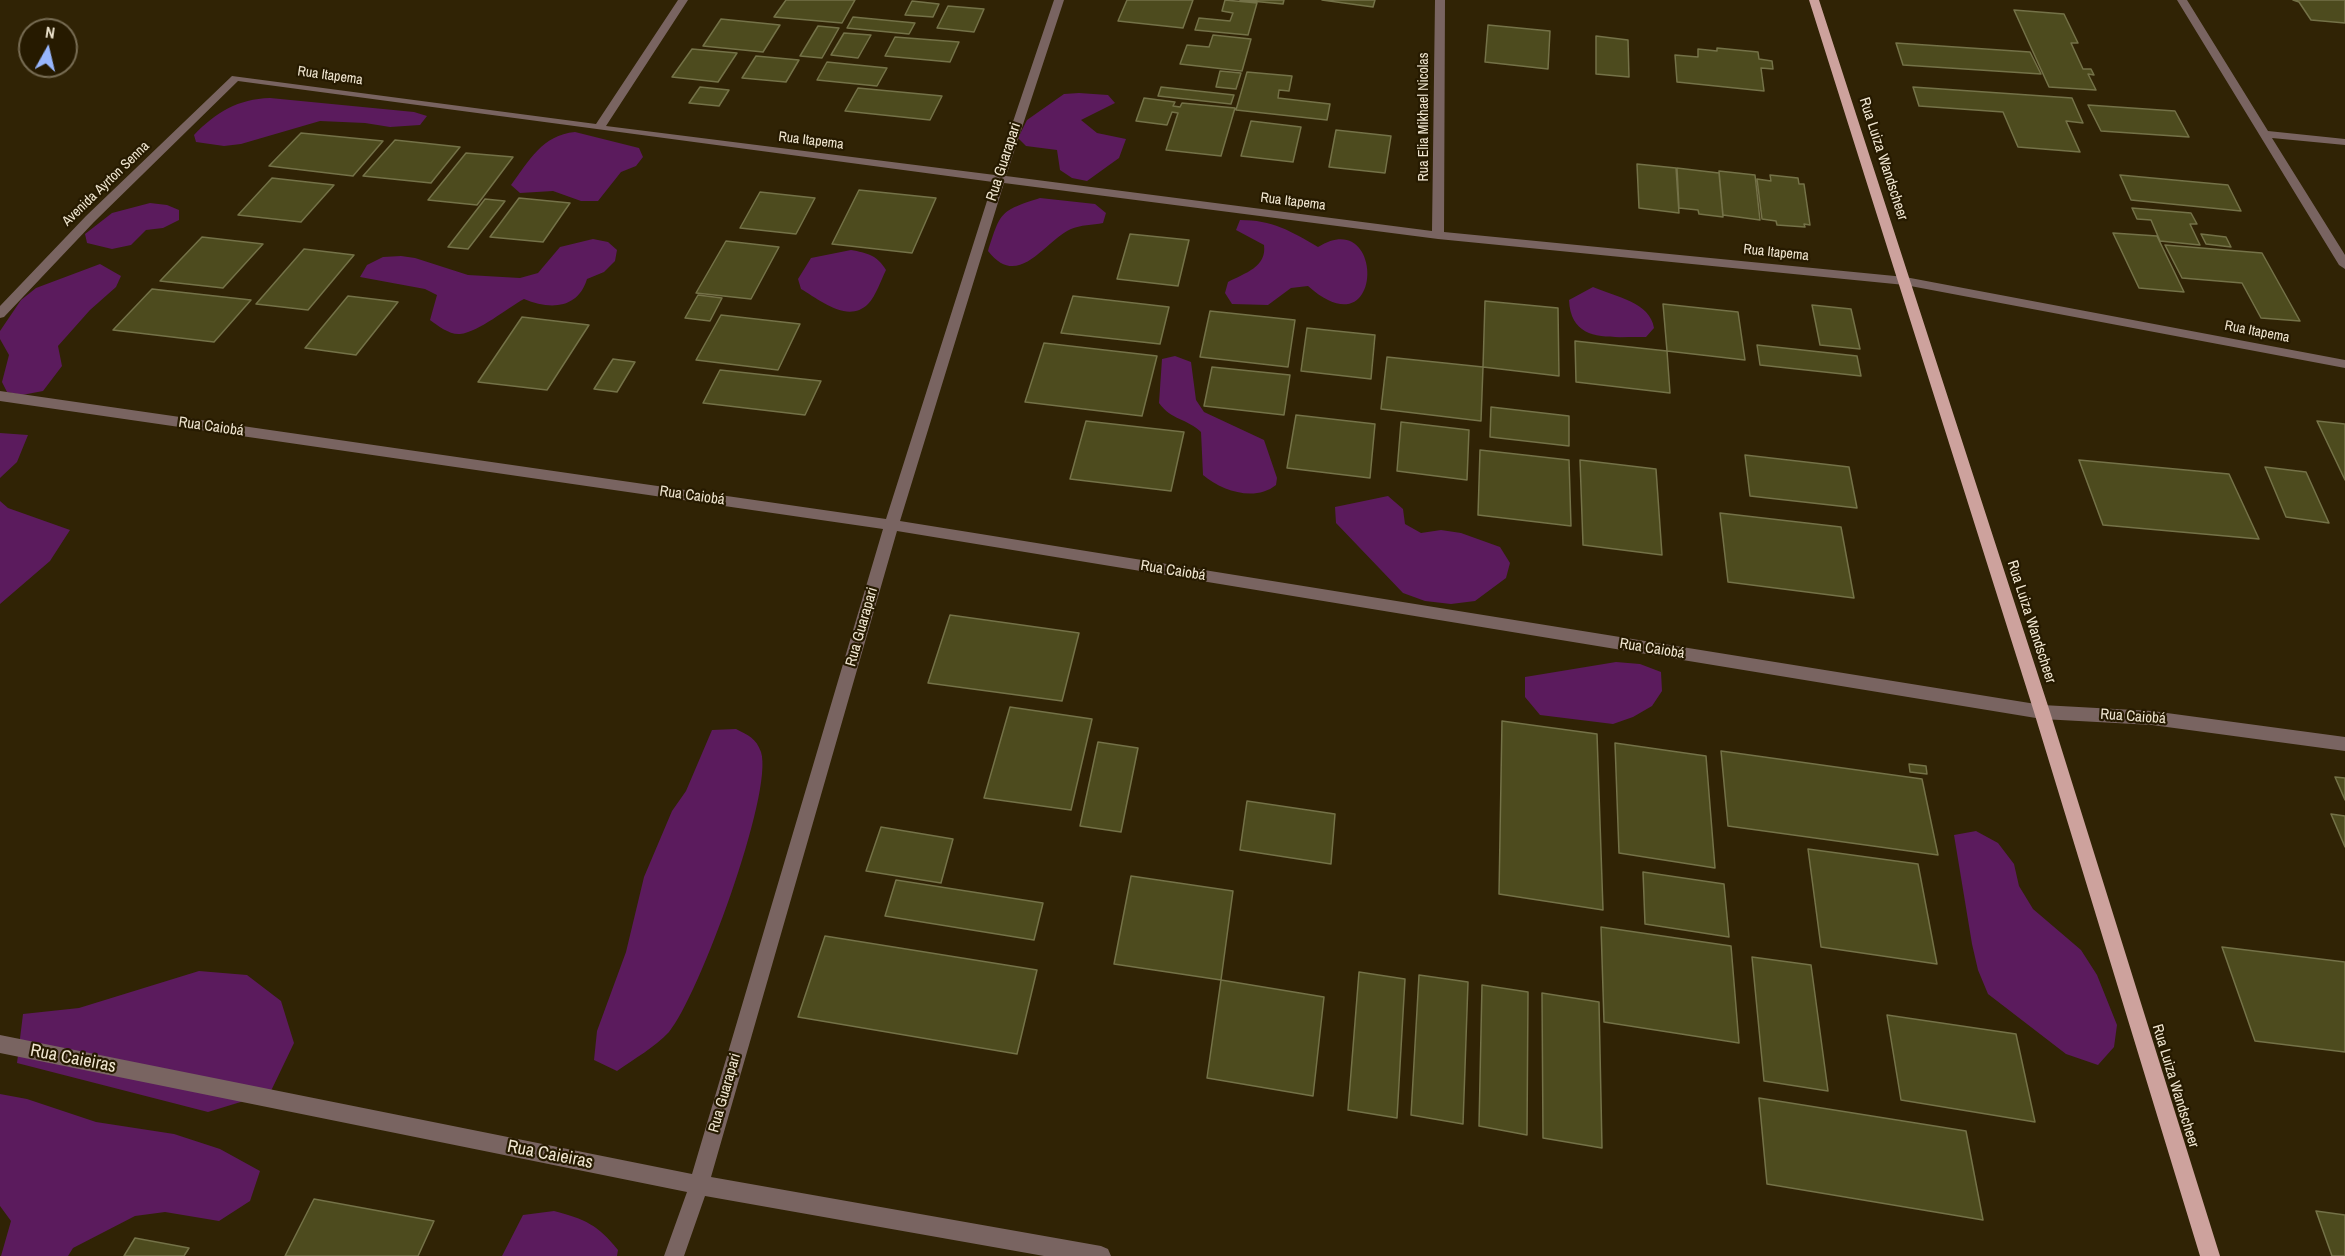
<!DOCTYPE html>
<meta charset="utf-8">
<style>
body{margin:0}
#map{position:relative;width:2345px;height:1256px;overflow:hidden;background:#302305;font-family:"Archivo Narrow",sans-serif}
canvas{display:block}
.north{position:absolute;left:18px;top:18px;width:60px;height:60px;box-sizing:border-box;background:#261a00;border:2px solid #776c53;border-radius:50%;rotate:8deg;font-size:16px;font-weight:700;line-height:24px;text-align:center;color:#f0e6d0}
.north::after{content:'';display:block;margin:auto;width:21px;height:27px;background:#97b6fd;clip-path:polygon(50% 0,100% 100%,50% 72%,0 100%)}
</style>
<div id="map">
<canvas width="2345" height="1256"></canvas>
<div class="north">N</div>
</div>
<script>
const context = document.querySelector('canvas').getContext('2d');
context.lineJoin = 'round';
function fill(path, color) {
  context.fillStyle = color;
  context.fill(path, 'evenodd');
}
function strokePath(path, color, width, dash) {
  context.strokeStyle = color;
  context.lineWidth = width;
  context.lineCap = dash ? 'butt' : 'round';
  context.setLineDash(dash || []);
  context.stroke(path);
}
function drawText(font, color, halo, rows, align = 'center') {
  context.font = font + ' "Archivo Narrow",sans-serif';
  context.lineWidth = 4.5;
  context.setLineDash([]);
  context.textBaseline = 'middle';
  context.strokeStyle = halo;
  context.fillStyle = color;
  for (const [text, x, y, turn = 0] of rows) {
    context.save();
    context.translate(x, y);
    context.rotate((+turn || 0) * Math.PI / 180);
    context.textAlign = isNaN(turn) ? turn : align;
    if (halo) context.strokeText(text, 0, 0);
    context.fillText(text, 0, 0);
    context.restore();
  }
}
const green = new Path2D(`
 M1079 93 1108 95 1115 103 1081 120 1097 133 1126 139 1119 158 1087 181 1072 178 1060 170 1057 150 1026 146 1018 138 1027 120 1064 94Z
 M270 98 414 112 427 116 420 125 390 127 365 123 320 121 241 144 224 146 196 142 194 135C216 112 238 99 270 98Z
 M575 132 639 148 643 157 636 166 621 172 598 201H581L553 191 520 193 511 185C529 161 542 135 575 132Z
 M1040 198 1095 204 1106 213 1103 223C1093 225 1080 225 1071 229 1045 240 1019 291 988 251 1001 211 1000 211 1040 198Z
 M150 203 167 205 179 210V220L163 228 146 230 131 245 112 249 87 243 85 234 112 213Z
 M1240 220C1272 220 1291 231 1318 247 1386 204 1385 355 1308 286L1291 288 1268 305 1232 304 1225 293 1228 282C1245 273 1267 267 1264 245L1236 230Z
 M593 239 608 242 617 250 615 261 604 272 587 279C578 309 550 310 524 299 507 308 479 332 460 334 450 335 438 326 430 320L437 295 425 289 360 277 367 265 383 257 401 256 415 258 468 275 520 278 538 273 560 247Z
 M851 250C867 253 877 255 886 270 881 280 876 296 868 304 848 324 820 300 801 289L798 279 811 258Z
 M100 264 121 276 116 287 90 310 58 346 62 366 43 391 22 395 7 392 2 382 9 355 0 339V331L21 300 36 288Z
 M1593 287C1616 297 1650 302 1654 328L1646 337C1612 336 1571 345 1569 300Z
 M1175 356 1191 362 1196 400 1204 412 1264 440 1277 478 1276 485C1255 502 1222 491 1203 475L1201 432C1188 419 1171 420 1159 403L1162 359Z
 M0 433 28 435 17 462 0 478Z
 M1388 496 1403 509 1405 524 1421 533 1441 530 1461 533 1500 547 1510 563 1506 578 1475 601 1451 604 1425 601 1403 593 1336 523 1335 507Z
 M0 501 8 508 70 530 50 561 0 604Z
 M1616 662 1640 664 1661 672 1662 691 1652 706 1633 717 1613 724 1540 715 1525 697V677Z
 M736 729C748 735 756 738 761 752 774 793 698 998 669 1032 655 1047 634 1059 617 1071L594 1060 597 1031 626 952 644 877 672 811 686 791 712 730Z
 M1976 831 1998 843 2014 864 2019 886 2033 909 2081 950 2097 975 2117 1025 2114 1047 2098 1065 2066 1054 1988 994 1978 970 1972 944 1954 835Z
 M199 971 247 975 281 1001 294 1043 270 1093 208 1112 17 1063 23 1014 79 1008Z
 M0 1094 27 1099 96 1122 174 1134 220 1149 260 1171 250 1201 219 1221 165 1212 135 1216 73 1248 68 1256H1L11 1221 0 1206Z
 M554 1211C585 1219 598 1225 618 1250L617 1256H502L523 1215Z`);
const building = new Path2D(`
 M786 0H855L842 23 774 17Z
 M1127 0H1193L1183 28 1118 21Z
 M1225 0 1257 3 1248 35 1195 30 1199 18 1230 21 1233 13 1222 11Z
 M1240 0H1284L1283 4Z
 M1322 0H1375L1373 7Z
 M2293 0H2345V23L2311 20 2299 2Z
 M912 1 939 4 933 17 905 15Z
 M948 6 984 9 974 32 937 28Z
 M2014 10 2064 14 2078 43H2071L2083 69H2091L2094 75 2088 74 2096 90 2049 87Z
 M853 17 915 23 909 34 847 28Z
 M721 19 780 25 763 52 703 46Z
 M1488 25 1550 31 1548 69 1485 62Z
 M818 26 839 28 822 58 800 56Z
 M844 33 871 35 858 58 831 55Z
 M1213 35 1251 39 1242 71 1180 64 1187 45 1209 47Z
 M1596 36 1628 40 1629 77 1596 74Z
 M895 37 959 42 950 62 885 56Z
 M1896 43 2030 52 2041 74 1903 65Z
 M1717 48 1758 52 1759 59 1772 61 1773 69 1761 68 1764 91 1677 82 1675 55 1698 57V49L1717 51Z
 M692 49 737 53 718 82 672 77Z
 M756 56 799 60 786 82 742 78Z
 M827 62 887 68 877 86 817 80Z
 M1220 71 1241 73 1236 89 1216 87Z
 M1247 72 1292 76 1289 91 1279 90 1278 98 1330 104 1327 120 1236 110Z
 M700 87 729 90 719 106 689 103Z
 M1161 87 1234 95 1231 104 1158 96Z
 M1913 87 2072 98 2083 123 2066 121 2080 152 2018 147 2003 112 1919 106Z
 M858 88 942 96 930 120 845 111Z
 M1144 98 1175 102 1173 106 1180 107 1182 103 1235 108 1221 156 1166 150 1178 113 1172 112 1167 125 1136 121Z
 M2088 105 2175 111 2189 137 2101 131Z
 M1251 121 1301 127 1293 162 1241 156Z
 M1336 130 1391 136 1385 173 1329 167Z
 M301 133 383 141 353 176 269 166Z
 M395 140 460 147 431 183 363 176Z
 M466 153 513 157 477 205 428 200Z
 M1637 164 1676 168 1679 213 1639 208Z
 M1677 168 1719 173 1723 217 1699 214 1698 210 1679 208Z
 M1719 171 1755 175 1760 220 1723 215Z
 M1770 175 1798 178 1799 184H1804L1810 225 1804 224 1805 227 1777 225 1776 221 1762 219 1757 179 1771 181Z
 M2120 175 2228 185 2241 211 2131 200Z
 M272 178 334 185 301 222 238 215Z
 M859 190 936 198 912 253 832 244Z
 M760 192 815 198 796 234 740 228Z
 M519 198 570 203 543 242 490 237Z
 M485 199 505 201 468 249 448 247Z
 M2132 208 2191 213 2197 224H2190L2200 245 2160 241 2151 220 2137 219Z
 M2113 233 2157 236 2184 292 2139 288Z
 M1130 234 1189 240 1178 286 1117 279Z
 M2201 234 2226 237 2231 247 2206 244Z
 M202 237 263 244 223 288 160 281Z
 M726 241 779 247 751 299 696 293Z
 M2165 245 2262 253 2300 321 2261 318 2242 283 2182 278Z
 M304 249 354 255 308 310 256 304Z
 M152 289 251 300 214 342 113 330Z
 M698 295 722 298 710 321 685 318Z
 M348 296 398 302 356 355 305 348Z
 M1073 296 1169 307 1160 344 1061 333Z
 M1485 301 1558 308 1559 376 1483 367Z
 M1663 304 1738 312 1745 360 1667 351Z
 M1812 305 1851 309 1860 349 1820 345Z
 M1210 311 1295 320 1288 367 1200 357Z
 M721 315 800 324 778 370 696 360Z
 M522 317 589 325 547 390 478 382Z
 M1307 328 1375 335 1371 379 1301 371Z
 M1575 341 1667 351 1670 393 1576 382Z
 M1044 343 1157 356 1142 416 1025 402Z
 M1757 345 1857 356 1861 376 1760 365Z
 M1387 357 1483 367 1481 421 1381 409Z
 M613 359 635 362 617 392 594 389Z
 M1212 367 1290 375 1284 415 1204 406Z
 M720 370 821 381 805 415 703 403Z
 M1491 407 1569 416V446L1490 437Z
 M1296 415 1375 424 1370 478 1287 468Z
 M1086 421 1184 432 1171 491 1070 479Z
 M2317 421 2345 424V480Z
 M1401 422 1469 430 1467 480 1397 471Z
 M1480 450 1569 460 1571 526 1478 515Z
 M1745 455 1849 467 1857 508 1750 496Z
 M1580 460 1656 469 1662 555 1583 545Z
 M2079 460 2229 474 2259 539 2103 525Z
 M2265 467 2306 472 2329 523 2286 517Z
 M1720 513 1841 527 1854 598 1728 582Z
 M950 615 1079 633 1062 701 928 683Z
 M1010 707 1092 719 1071 810 984 798Z
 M1502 721 1597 734 1603 910 1499 894Z
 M1098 742 1138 748 1121 832 1080 826Z
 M1615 743 1706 756 1715 868 1619 853Z
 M1721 751 1922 779 1938 855 1728 826Z
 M1909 764 1926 766 1927 774 1910 772Z
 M2335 777 2345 778V800Z
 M1247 801 1335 814 1331 864 1240 850Z
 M2331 814 2345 816V847Z
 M881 827 953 839 941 883 866 871Z
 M1808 849 1918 864 1937 964 1821 947Z
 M1643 872 1724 884 1729 937 1645 924Z
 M1131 876 1233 891 1221 980 1114 964Z
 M896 880 1043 903 1034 940 885 916Z
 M1601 927 1731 946 1739 1043 1604 1022Z
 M825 936 1037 970 1017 1054 798 1017Z
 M2222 947 2345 962V1052L2255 1041Z
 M1752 957 1811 965 1828 1091 1764 1081Z
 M1359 972 1405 979 1397 1118 1348 1110Z
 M1419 975 1468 982 1463 1124 1411 1115Z
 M1221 980 1324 997 1313 1096 1207 1078Z
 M1482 985 1528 992 1527 1135 1479 1126Z
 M1542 993 1599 1002 1602 1148 1543 1138Z
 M1887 1015 2016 1034 2035 1122 1901 1100Z
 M1759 1098 1966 1131 1983 1220 1767 1184Z
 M314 1199 434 1221 418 1256H285Z
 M2316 1211 2345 1215V1256H2332Z
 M135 1238 189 1248 184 1256H124Z`);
const minor = new Path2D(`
 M678 0H688L606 126 995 175 1054 0H1064L1006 176 1432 231 1435 0H1445L1444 232 1905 277 2345 360V368L1905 285 1438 239 1004 183 900 521 2042 705 2152 711 2345 737V751L2152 725 2042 719 897 531 711 1177 1101 1246 1108 1249 1111 1256H1044L705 1196 684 1256H664L687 1192 0 1053V1035L692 1174 883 529 0 401V391L886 519 993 182 238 81 94 222 4 317 0 318V306L86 216 232 76 596 124Z
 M2177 0H2187L2268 131 2345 139V145L2272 138 2345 255V269L2339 265Z`);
const major = new Path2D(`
 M1809 0H1819L2050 712 2220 1256H2200L2034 712Z`);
const farStreetnames = [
 ["Rua Itapema",330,76,8],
 ["Rua Elia Mikhael Nicolas",1424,117,-90],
 ["Rua Itapema",811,141,7],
 ["Avenida Ayrton Senna",106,184,-44],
 ["Rua Itapema",1293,202,7],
 ["Rua Itapema",1776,253,6],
 ["Rua Itapema",2257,332,11]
];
const streetNames = [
 ["Rua Luiza Wandscheer",1883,159,72],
 ["Rua Guarapari",1004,162,-72],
 ["Rua Caiobá",211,427,8],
 ["Rua Caiobá",692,496,8],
 ["Rua Caiobá",1173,571,9],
 ["Rua Luiza Wandscheer",2031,622,72],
 ["Rua Guarapari",862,627,-74],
 ["Rua Caiobá",1652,649,9],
 ["Rua Caiobá",2133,717,4],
 ["Rua Luiza Wandscheer",2175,1086,73],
 ["Rua Guarapari",725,1093,-74]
];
const nearStreetnames = [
 ["Rua Caieiras",73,1059,11],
 ["Rua Caieiras",550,1155,11]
];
fill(green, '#5b1b5d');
fill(building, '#4d4b1e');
strokePath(building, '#747248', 1.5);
fill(minor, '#796461');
fill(major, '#cda29d');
drawText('14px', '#f0e6d0', '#261a00', farStreetnames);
drawText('15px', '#f0e6d0', '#261a00', streetNames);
drawText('18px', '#f0e6d0', '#261a00', nearStreetnames);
</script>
